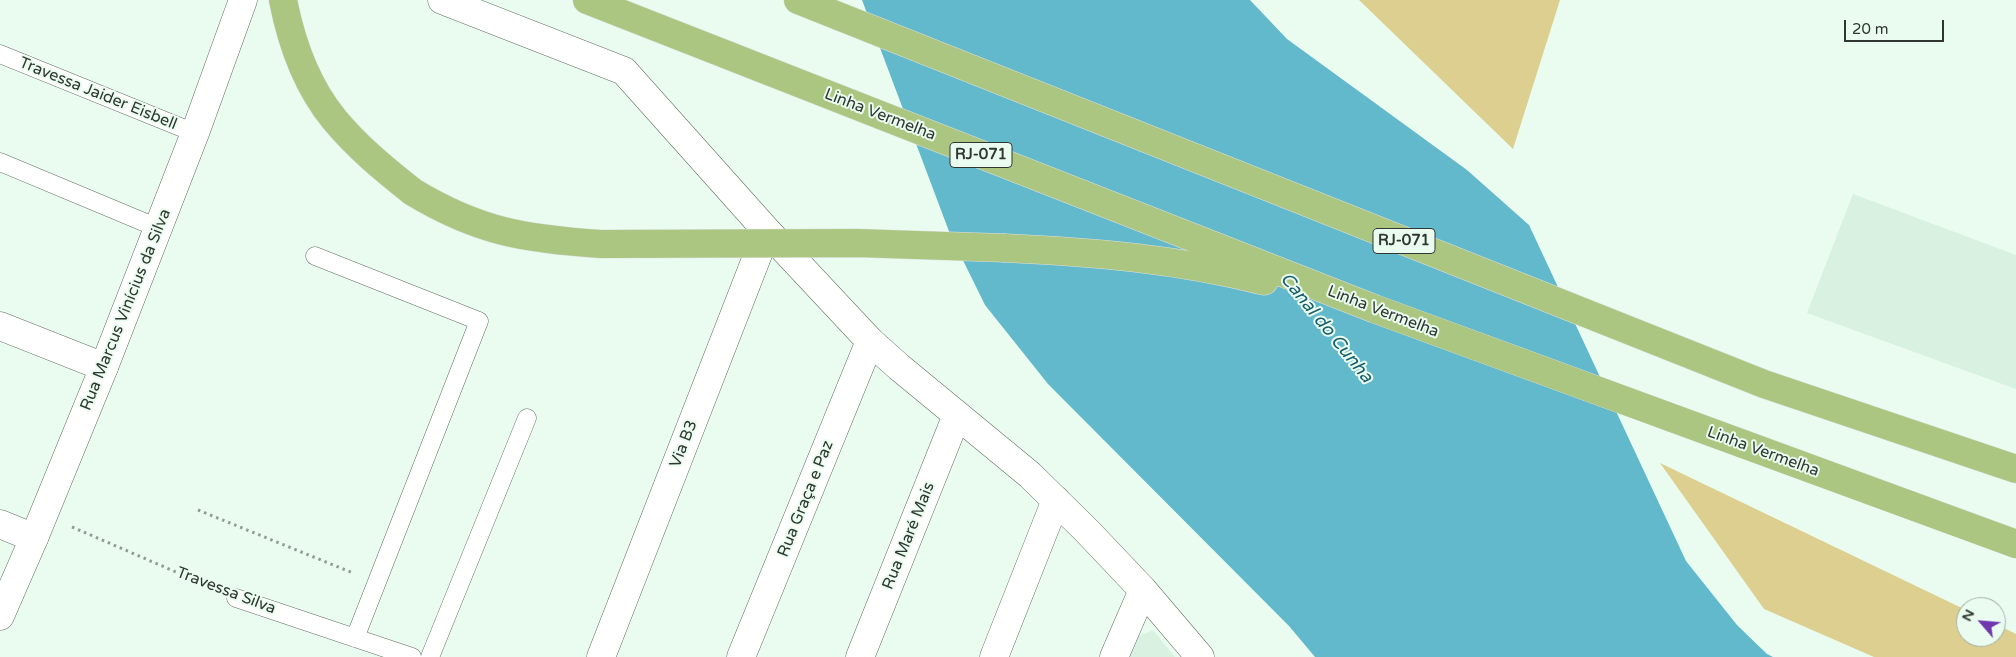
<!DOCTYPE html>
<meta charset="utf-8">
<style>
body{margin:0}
#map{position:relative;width:2016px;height:657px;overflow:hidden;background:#eafcef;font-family:"Varela Round",sans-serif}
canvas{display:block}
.north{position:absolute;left:1956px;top:597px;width:50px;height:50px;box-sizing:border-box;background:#eafcef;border:1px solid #a0ada3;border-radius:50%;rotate:297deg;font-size:14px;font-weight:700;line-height:20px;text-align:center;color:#303732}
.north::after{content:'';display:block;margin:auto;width:18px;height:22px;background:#7037ae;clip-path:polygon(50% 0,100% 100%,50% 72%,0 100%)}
.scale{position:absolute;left:1844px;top:20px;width:100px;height:22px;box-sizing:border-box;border:2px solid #303732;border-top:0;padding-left:6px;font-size:15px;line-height:18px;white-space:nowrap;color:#303732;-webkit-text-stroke:4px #eafcef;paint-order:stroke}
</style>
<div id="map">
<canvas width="2016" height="657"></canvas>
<div class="north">N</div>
<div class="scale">20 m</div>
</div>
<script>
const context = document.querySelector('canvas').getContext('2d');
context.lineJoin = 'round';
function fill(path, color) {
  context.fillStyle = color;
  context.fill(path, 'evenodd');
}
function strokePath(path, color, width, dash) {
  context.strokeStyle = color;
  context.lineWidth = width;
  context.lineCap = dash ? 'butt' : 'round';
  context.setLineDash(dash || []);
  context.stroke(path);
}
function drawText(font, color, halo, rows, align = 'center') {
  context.font = font + ' "Varela Round",sans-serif';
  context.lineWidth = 4;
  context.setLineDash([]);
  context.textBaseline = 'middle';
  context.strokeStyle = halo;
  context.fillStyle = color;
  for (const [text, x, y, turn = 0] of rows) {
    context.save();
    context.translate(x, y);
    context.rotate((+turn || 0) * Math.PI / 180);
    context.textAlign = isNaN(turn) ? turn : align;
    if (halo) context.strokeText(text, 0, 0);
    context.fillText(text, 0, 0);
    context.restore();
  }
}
const built = new Path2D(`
 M1853 194 2016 255V389L1807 313Z
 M1153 630 1175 657H1122L1128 641Z`);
const green = new Path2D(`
 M1359 0H1560L1513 149Z
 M1660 463 1966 610V637H1996V624L2016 634V657H1874L1764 609Z`);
const water = new Path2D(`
 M862 0H1250L1287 39 1467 170 1529 225 1686 561 1737 625 1767 654 1773 657H1315L1289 626 1048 384 985 305 950 234Z`);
const path = new Path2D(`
 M198 510 353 573
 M72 527 213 588`);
const service = new Path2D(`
 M0 54 195 133
 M0 162 158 228
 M315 256 479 321 355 638
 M236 598 412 657
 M430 657 527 418`);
const minor = new Path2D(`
 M442 0 624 71 767 231 870 341 899 367 1030 475 1087 531 1143 590 1200 657
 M0 326 104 367
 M0 524 34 538
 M601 657 767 231
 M741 657 870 341
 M860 657 957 415
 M994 657 1056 500
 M1114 657 1143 590`);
const tertiary = new Path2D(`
 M0 616 34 538 104 367 195 133 243 0`);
const motorway = new Path2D(`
 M283 0C291 41 307 86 334 119 357 147 385 170 413 192
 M587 0 1375 309 2016 544
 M798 0 1764 384 2016 469
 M1005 248C1092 252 1179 259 1264 281`);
const motorwayBridge = new Path2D(`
 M413 192C479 232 526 239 601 244L857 243 1005 248`);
const shields = [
 [981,155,62],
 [1404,241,62]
];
const shieldNames = [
 ["RJ-071",981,155],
 ["RJ-071",1404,241]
];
const streetNames = [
 ["Travessa Jaider Eisbell",98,94,22],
 ["Linha Vermelha",880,115,21],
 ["Rua Marcus Vinícius da Silva",126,310,-68],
 ["Linha Vermelha",1383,312,21],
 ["Via B3",684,444,-69],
 ["Linha Vermelha",1763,452,20],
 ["Rua Graça e Paz",806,499,-68],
 ["Rua Maré Mais",909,536,-68],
 ["Travessa Silva",226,591,21]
];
const waterNames = [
 ["Canal do Cunha",1326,328,51]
];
fill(built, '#d8f1e0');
fill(green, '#ddcf90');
fill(water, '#63b9cc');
strokePath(service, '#606f65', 19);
strokePath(minor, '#606f65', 29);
strokePath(tertiary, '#606f65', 29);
strokePath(motorway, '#dedfde', 29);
strokePath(path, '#909c93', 3, [2.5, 4]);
strokePath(service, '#fff', 18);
strokePath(minor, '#fff', 28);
strokePath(tertiary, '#fff', 28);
strokePath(motorway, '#abc681', 28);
strokePath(motorwayBridge, '#dedfde', 29, []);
strokePath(motorwayBridge, '#abc681', 28);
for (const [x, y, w] of shields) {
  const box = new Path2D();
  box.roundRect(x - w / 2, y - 12.5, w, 25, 4);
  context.fillStyle = '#eafcef';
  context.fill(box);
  strokePath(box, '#303732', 1);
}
drawText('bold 15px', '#303732', null, shieldNames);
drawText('16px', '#303732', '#eafcef', streetNames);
drawText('italic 18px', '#155d6b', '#eafcef', waterNames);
</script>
